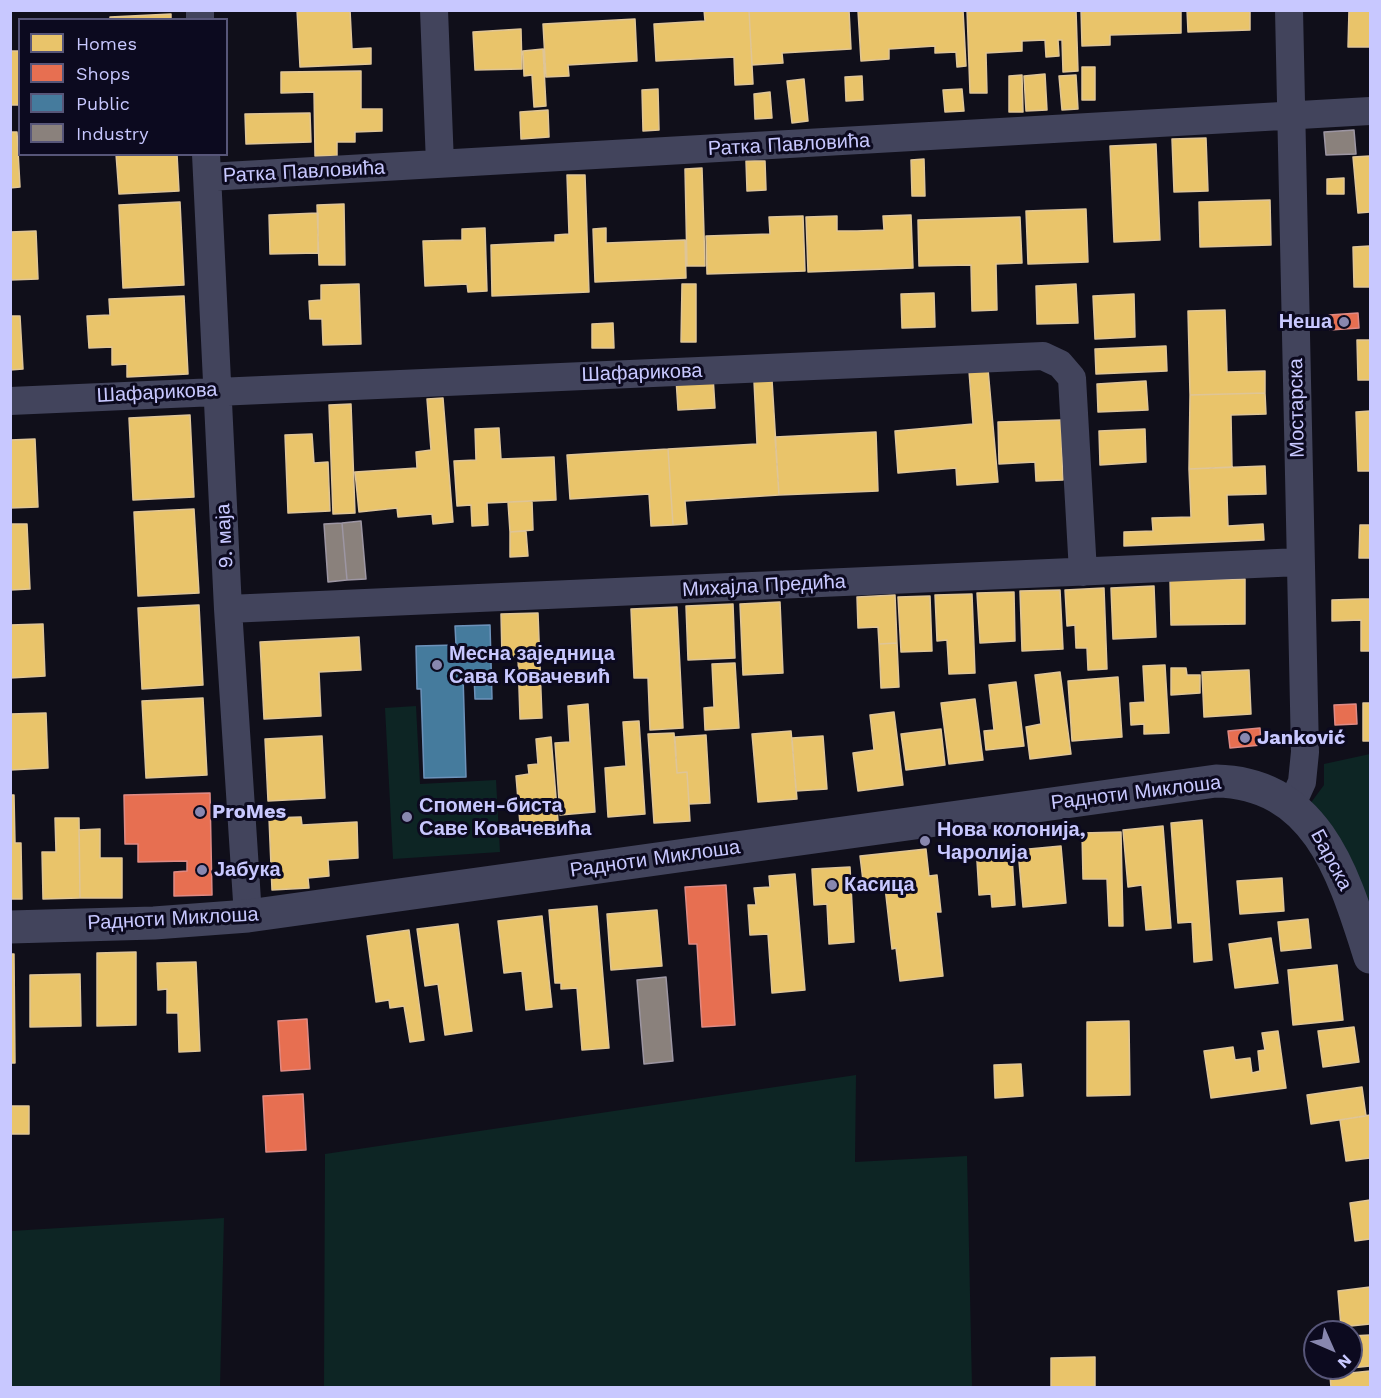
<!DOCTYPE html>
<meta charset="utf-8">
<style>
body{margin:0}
#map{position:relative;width:1381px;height:1398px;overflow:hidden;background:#100f1a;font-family:"Work Sans",sans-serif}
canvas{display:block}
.frame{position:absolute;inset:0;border:12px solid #c8c8ff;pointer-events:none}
.legend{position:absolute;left:18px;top:18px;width:210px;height:138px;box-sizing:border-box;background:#0c0a1f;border:2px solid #575679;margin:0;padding:8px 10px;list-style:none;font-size:18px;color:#c8c8ff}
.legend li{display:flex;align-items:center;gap:12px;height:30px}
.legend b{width:30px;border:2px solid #575679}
.north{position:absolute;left:1303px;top:1320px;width:60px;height:60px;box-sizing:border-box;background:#0c0a1f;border:2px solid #575679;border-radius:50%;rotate:135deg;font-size:16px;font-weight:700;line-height:24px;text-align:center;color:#c8c8ff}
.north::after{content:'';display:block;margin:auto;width:21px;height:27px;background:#8887af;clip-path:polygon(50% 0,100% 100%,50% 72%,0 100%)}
</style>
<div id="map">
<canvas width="1381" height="1398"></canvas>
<div class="frame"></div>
<ul class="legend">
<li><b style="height:16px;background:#e9c46a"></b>Homes</li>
<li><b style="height:16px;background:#e76f51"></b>Shops</li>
<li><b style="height:16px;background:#457b9d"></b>Public</li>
<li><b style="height:16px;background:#8a817c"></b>Industry</li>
</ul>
<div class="north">N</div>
</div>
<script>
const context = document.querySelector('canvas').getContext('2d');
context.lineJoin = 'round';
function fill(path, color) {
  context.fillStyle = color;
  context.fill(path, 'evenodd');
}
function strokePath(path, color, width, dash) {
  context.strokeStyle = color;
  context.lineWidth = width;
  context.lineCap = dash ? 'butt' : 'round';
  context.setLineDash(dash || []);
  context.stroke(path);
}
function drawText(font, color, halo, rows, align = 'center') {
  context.font = font + ' "Work Sans",sans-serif';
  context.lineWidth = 6;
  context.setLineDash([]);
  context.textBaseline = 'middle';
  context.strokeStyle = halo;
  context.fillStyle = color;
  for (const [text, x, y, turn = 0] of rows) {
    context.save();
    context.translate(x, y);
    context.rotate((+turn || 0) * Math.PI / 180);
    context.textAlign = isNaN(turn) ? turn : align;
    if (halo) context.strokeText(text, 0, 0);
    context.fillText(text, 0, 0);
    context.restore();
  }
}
const green = new Path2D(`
 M416 706 420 784 496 780 500 852 393 859 385 708Z
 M1370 754V936L1307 808 1324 785V764Z
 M856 1075 855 1162 967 1156 972 1387H324L325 1154Z
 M224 1218 220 1387H11V1231Z`);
const homes = new Path2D(`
 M297 10H350L352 49 371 48V64L300 67Z
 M704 10H749L753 84 735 85 734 57 656 61 654 24 705 21Z
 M749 10H849L851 49 782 53 783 63 752 65Z
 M963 10 966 66 957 67 956 52 935 53V46L889 49V59L861 61 858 11Z
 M967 10H1076L1078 71 1063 72 1062 40H1058L1059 56 1046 57 1045 40 1022 41V51L986 53 987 93H970Z
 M1081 10H1181V33L1110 35V45L1082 46Z
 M1187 10H1250V30L1188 32Z
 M1349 10H1370V47H1348Z
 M171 14V20H110V17Z
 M635 19 637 61 568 65 569 76 546 77 543 24Z
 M521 29 522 69 475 70 473 32Z
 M543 49 546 106 534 107 532 75 524 76 523 51Z
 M10 51H20V105H10Z
 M1082 67H1095V100H1082Z
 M361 71V109H382V131L355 132V142H337V156H315L314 92 281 93V72Z
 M1045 74 1047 110 1026 111 1024 76Z
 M1022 75 1023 112H1009V76Z
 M1076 75 1078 109 1062 110 1059 76Z
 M862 76 863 100 846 101 845 77Z
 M804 79 808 121 792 123 787 81Z
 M658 89 659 130 643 131 642 90Z
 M962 89 964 111 945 112 943 90Z
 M770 92 772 118 755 119 754 94Z
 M548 110 549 137 521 139 520 112Z
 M310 113 311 142 246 144 245 114Z
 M10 132H17L20 187 10 188Z
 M1206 138 1208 191 1174 192 1172 139Z
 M1156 144 1160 240 1114 242 1110 146Z
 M116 154H177L179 191 119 194Z
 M1370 156V212L1358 213 1353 157Z
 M924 159 925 196H912L911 160Z
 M746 161H765L766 190 747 191Z
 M702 168 705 266H687L685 169Z
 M567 175H585L589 292 492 296 491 245 555 242V235L569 234Z
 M1344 178V194H1327V179Z
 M1270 200 1271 245 1200 247 1199 202Z
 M180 202 184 285 123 288 119 205Z
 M344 204 345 265H319L317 205Z
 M1086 209 1088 262 1028 264 1026 211Z
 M318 213V253L270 254 269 215Z
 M911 215 913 268 808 272 806 217 837 216V231H857L884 230 883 216Z
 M803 216 805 271 707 274 706 236 770 234 769 217Z
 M1020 217 1022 263 996 264 997 310 972 311 971 265 919 266 918 220Z
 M485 228 487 291 468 292 467 284 425 286 423 241 462 240V229Z
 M606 228V243L685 240 686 278 595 282 593 229Z
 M36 231 38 279 10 280V232Z
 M1370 246V287H1354L1353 247Z
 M359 284 361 344 323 345 322 319H310L309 301 321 300V285Z
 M682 284H696V342H681Z
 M1076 284 1078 323 1037 324 1036 286Z
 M934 293 935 327 902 328 901 294Z
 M1134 294 1135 337 1095 339 1093 296Z
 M184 296 188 374 127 377V364L112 365V347L89 348 87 316 110 315 109 299Z
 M1225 310 1227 372 1265 371V393L1190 395 1188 311Z
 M10 316H20L23 369 10 370Z
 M613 323 614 348H592V324Z
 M1357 340H1370V380H1358Z
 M1166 346 1167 371 1096 374 1095 349Z
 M988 369 998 482 957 485 956 468 898 473 895 431 973 424 969 371Z
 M713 376 715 408 678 410 676 378Z
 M772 380 779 495 685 501 687 524 673 525 668 449 757 444 754 381Z
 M1146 381 1148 410 1098 412 1097 384Z
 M1265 393 1266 414 1231 415 1232 467 1189 469 1190 395Z
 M443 398 453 522 433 524 432 514 398 517 397 508 359 512 355 472 417 468 416 452 431 450 427 399Z
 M351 404 355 513 333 514 329 405Z
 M1370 411V471H1358L1356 412Z
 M190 415 194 497 133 500 129 418Z
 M1061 420 1063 480 1036 481 1035 462 999 464 998 422Z
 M499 428 501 459 554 457 556 500 487 503 488 525 472 526 471 505 457 506 454 461 476 460 475 429Z
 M1145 429 1146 462 1100 465 1099 431Z
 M876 432 878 491 779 495 775 437Z
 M312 434 314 463 328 462 330 511 288 513 285 435Z
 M35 439 38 507 10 508V440Z
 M668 449 673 525 651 526 649 494 570 499 567 455Z
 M1265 466 1266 494 1227 495 1228 526 1263 524 1264 540 1124 546V532L1153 531 1152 518 1191 517 1189 469Z
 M532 501 533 530 510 532 508 502Z
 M194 509 199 593 138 596 134 512Z
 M10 524H27L30 589 10 590Z
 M1360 525H1370V558H1359Z
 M526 531 528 556 510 557V532Z
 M1245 579V624L1171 625 1170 580Z
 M1154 586 1156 637 1113 639 1111 588Z
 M1104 588 1107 669 1088 670 1087 648H1076L1075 625 1067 626 1065 590Z
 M1060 590 1063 649 1022 651 1020 591Z
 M1014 592 1015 641 980 643 977 593Z
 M972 594 975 673 949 674 947 640 937 641 935 595Z
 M895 595 897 643 879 644 878 627 858 628 857 597Z
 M930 596 932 651 901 652 898 597Z
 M1362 599H1370V651H1361V620L1332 621V600Z
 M780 602 783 673 743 675 740 604Z
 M733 604 735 658 688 660 686 606Z
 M199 605 203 685 142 689 138 608Z
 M677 607 683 728 650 730 648 678H634L631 609Z
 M538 613 542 718 520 719 518 657H502L501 614Z
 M43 624 45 676 10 678V625Z
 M359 637 361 670 319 672 321 716 264 719 260 642Z
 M897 643 899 687 881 688 879 644Z
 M735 663 739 728 705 730 704 708 714 707 712 664Z
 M1165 665 1169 733 1144 734V724L1131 725 1130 703 1145 702 1143 666Z
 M1171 668H1186L1187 675H1200V693L1171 695Z
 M1249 670 1251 714 1204 717 1202 672Z
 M1060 672 1071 754 1030 759 1026 727 1041 724 1035 675Z
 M1118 677 1122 737 1072 741 1068 681Z
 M1016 682 1024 746 986 750 984 731 994 730 989 685Z
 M203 698 207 775 146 778 142 701Z
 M975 699 983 760 949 764 941 703Z
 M1363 703H1370V741H1363Z
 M588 704 595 812 560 815 555 743 570 742 568 706Z
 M894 712 903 785 858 791 853 753 874 750 870 715Z
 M46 713 48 768 10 770V714Z
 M639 721 645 814 608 817 605 768 626 766 623 722Z
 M941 729 945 765 906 770 901 734Z
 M791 731 797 799 758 802 752 734Z
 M674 733 677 773 687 772 690 821 654 823 648 734Z
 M706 735 710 803 689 804 687 772 677 773 675 737Z
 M322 736 325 798 268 801 265 739Z
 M823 736 827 789 796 791 792 738Z
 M551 737 558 821 520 824 516 776 529 774 528 765 538 764 536 739Z
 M10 795H14L15 843H21L22 899H10Z
 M301 817 302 825 357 822 358 858 328 860 329 876 308 878 309 888 272 890 269 818Z
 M55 818H79L80 898 43 899 42 852H56Z
 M1202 820 1212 960 1194 962 1192 922 1178 923 1171 823Z
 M1163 826 1171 928 1146 930 1142 885 1128 887 1123 830Z
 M100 829V858H122V898H80L79 830Z
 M1121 832 1123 926H1109L1107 879H1083L1082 833Z
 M1061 846 1066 903 1023 907 1018 850Z
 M926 849 929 876 937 875 941 912H936L943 976 900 981 896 948 892 949 885 887 864 889 860 856Z
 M1012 856 1015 905 992 907 991 894 979 895 977 861Z
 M850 867 854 942 829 944 827 904 814 905 812 869Z
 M795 874 805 990 772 993 768 934 750 935 748 905H756L754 888 770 887 769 876Z
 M1282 878 1284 911 1240 914 1237 881Z
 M597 906 609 1048 582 1050 577 988 561 989V983H555L549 910Z
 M657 910 662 966 611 970 607 914Z
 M542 916 552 1007 526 1010 522 971 504 973 498 921Z
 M1308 919 1311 948 1281 951 1278 922Z
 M458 924 472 1031 445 1035 438 984 425 986 417 929Z
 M409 930 424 1040 410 1042 404 1006 390 1008 389 1000 376 1002 367 936Z
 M1271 938 1278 983 1235 988 1229 944Z
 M136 952V1025L97 1026V953Z
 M10 954H14L15 1063H10Z
 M196 962 200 1051 179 1052 178 1013H167V989L158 990 157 963Z
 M1337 965 1343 1020 1293 1025 1288 970Z
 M80 974 81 1026 30 1027V975Z
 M1129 1021 1130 1095 1087 1096V1022Z
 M1354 1027 1359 1062 1323 1067 1318 1031Z
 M1278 1031 1286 1088 1211 1098 1204 1051 1233 1047 1235 1060 1250 1058 1252 1073 1260 1071 1258 1051 1265 1050 1262 1033Z
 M1021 1064 1023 1096 995 1098 994 1065Z
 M1362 1087 1366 1116 1311 1124 1307 1095Z
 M10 1106H29V1134H10Z
 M1370 1115V1158L1346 1161 1340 1120Z
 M1370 1200V1239L1355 1241 1350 1203Z
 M1370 1287V1324L1341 1327 1338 1291Z
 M1370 1335V1366L1351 1368V1336Z
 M1095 1357V1388H1051V1358Z
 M1370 1371V1388H1331L1330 1375Z`);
const shops = new Path2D(`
 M1358 313 1359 328 1330 330 1329 315Z
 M1356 704 1357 724 1335 725 1334 705Z
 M1260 728 1261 745 1230 748 1228 731Z
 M210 793 212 895 174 896V872L187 871V861L138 862V844H125L124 795Z
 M726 885 735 1025 702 1027 697 944H689L685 887Z
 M307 1019 310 1069 281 1071 278 1021Z
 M303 1094 306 1150 266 1152 263 1096Z`);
const public = new Path2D(`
 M490 625 492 699H475L474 675H463L466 777 424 778 421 689H417L416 646 456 645 455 626Z`);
const industry = new Path2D(`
 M1354 130 1356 154 1326 155 1324 132Z
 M361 521 366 579 347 580 342 523Z
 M342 523 347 580 328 582 324 524Z
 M666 977 673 1061 644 1064 637 980Z`);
const minor = new Path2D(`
 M200 10V20
 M434 10 440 164
 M1289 10 1305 752 1302 782 1292 804
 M206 154 228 609 248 916
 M208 177 1370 111
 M10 401 1043 356 1060 364 1072 378 1083 572
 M228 609 1300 562`);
const tertiary = new Path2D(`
 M10 927 154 923 248 916 1216 781C1318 783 1344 876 1370 957`);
const markers = [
 [1344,322,6,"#8887af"],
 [437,665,6,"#8887af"],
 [1245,738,6,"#8887af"],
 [200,812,6,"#8887af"],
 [407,817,6,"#8887af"],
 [925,841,6,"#8887af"],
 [202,870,6,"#8887af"],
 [832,885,6,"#8887af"]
];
const streetNames = [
 ["Ратка Павловића",789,145,-3],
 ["Ратка Павловића",304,172,-3],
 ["Шафарикова",642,373,-2],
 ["Шафарикова",157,393,-3],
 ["Мостарска",1297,408,-91],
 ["9. маја",225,536,-93],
 ["Михајла Предића",764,586,-3],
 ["Радноти Миклоша",1136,793,-7],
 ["Радноти Миклоша",655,859,-8],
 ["Барска",1331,860,62],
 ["Радноти Миклоша",173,919,-3]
];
const poiNames = [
 ["Неша",1332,322,"right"],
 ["Месна заједница",449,654],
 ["Сава Ковачевић",449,677],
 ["Janković",1257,738],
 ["Спомен-биста",419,806],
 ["Саве Ковачевића",419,829],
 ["ProMes",212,812],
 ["Нова колонија,",937,830],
 ["Чаролија",937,853],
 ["Јабука",214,870],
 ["Касица",844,885]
];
fill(green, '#0d2524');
fill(homes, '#e9c46a');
strokePath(homes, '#dfc597', 1.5);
fill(shops, '#e76f51');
strokePath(shops, '#de8a85', 1.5);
fill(public, '#457b9d');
strokePath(public, '#6c92ba', 1.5);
fill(industry, '#8a817c');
strokePath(industry, '#9d96a3', 1.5);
strokePath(minor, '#42445c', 28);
strokePath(tertiary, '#42445c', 33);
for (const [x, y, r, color] of markers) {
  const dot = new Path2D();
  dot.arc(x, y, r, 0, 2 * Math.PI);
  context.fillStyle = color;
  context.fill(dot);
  strokePath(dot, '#0c0a1f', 2);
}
drawText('20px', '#c8c8ff', '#0c0a1f', streetNames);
drawText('bold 20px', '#c8c8ff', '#0c0a1f', poiNames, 'left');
</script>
